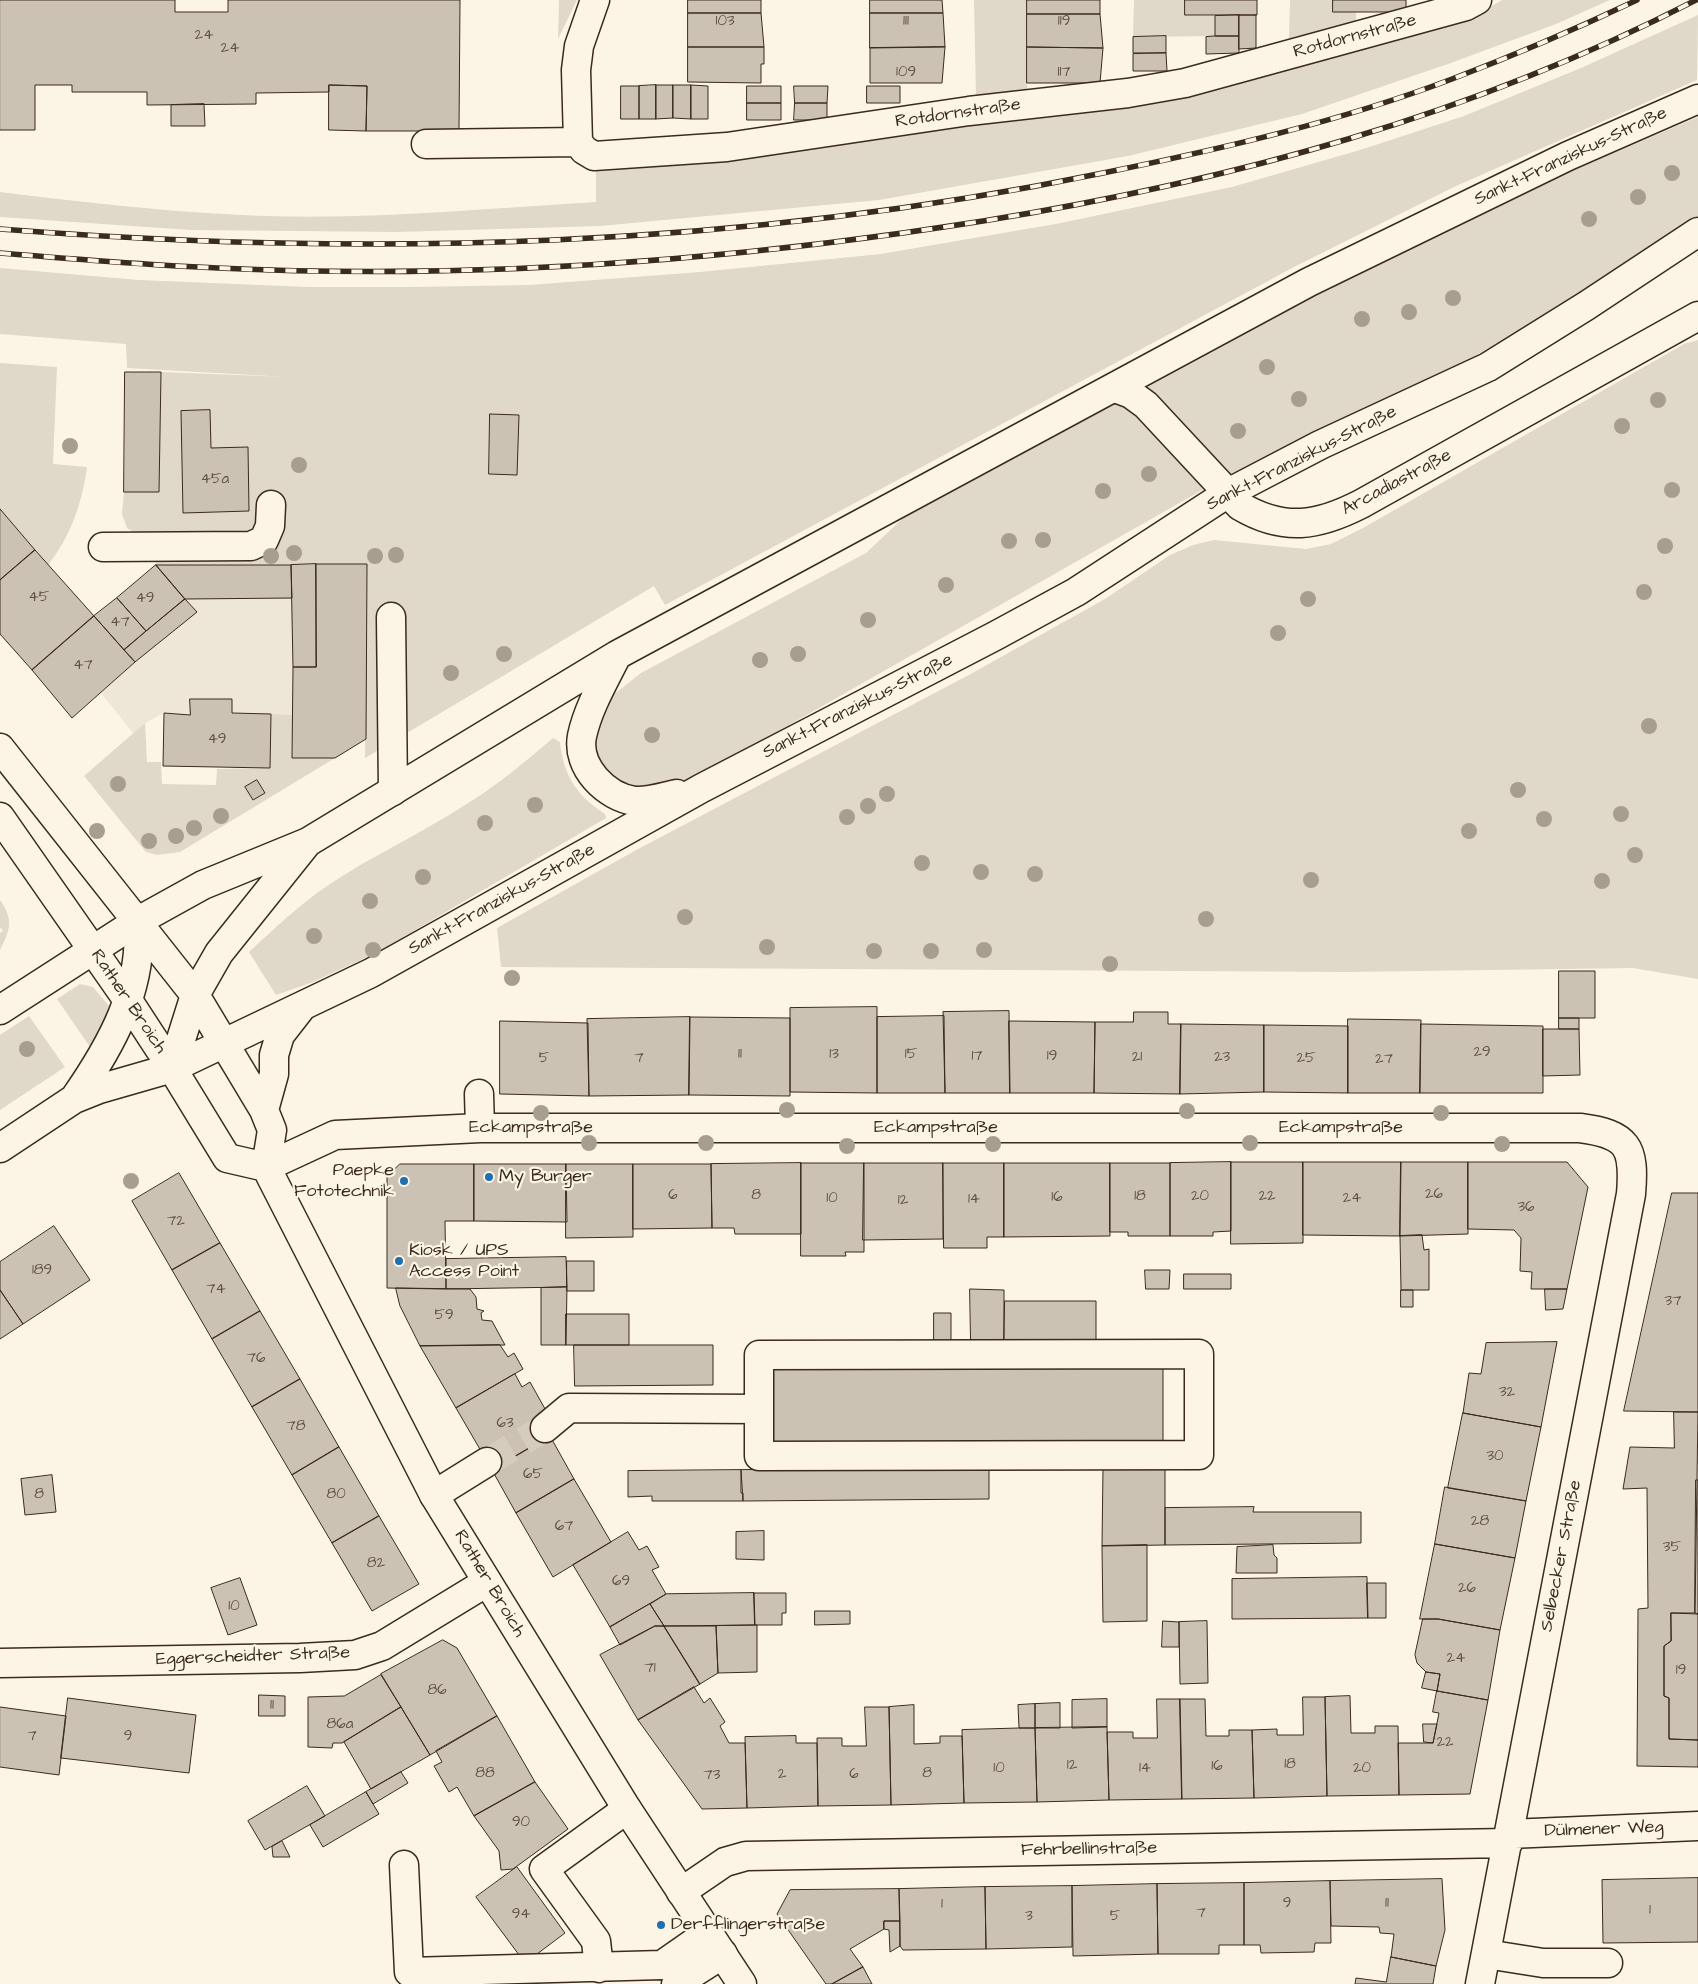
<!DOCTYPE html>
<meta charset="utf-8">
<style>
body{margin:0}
canvas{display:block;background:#fcf5e5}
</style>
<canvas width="1698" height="1984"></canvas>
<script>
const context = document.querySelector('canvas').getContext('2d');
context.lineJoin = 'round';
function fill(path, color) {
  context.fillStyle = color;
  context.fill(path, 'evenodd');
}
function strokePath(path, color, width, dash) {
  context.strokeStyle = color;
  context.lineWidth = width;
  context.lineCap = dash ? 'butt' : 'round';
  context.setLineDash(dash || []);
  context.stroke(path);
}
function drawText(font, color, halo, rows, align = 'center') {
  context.font = font + ' "Architects Daughter",sans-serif';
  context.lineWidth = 4.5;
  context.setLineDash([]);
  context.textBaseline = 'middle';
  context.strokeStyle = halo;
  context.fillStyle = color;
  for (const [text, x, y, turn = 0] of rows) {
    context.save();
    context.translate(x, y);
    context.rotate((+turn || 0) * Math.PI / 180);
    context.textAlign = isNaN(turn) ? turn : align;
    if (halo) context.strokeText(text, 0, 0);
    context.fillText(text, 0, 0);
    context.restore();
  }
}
const built = new Path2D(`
 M316 564V667H293L292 715 232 713V699L190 700V715L164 713 145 723 133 733 101 693 135 662 94 616 156 565Z`);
const green = new Path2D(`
 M559 0H577L558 39Z
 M974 0H1027V92L976 97Z
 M1134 0H1185V15L1215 16V36L1133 37Z
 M1290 0H1333V12H1356V24L1289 40Z
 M1502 0H1610L1556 24 1448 64 1302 114 1128 156 879 200 600 226 398 232 191 230 0 217V192C80 202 160 211 241 215 359 221 478 209 596 202V163L716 161 1473 17Z
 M1698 15 1697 80 1456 186 1294 267 665 605 654 586 365 758 367 564 156 565 157 537 140 536 127 528 122 514 124 492H159L161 372 288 377 127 368 126 344 0 334V268L139 280 308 287H412L529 285 700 272 881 254 1061 223 1232 187 1360 150 1464 116 1581 68Z
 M1698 117V216L1540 319 1433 380 1331 424 1226 476 1144 398 1148 387 1356 274 1502 201Z
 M1698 340V979L1633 968 1349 972 501 967 497 928 638 849 967 676 1105 599 1170 555 1193 545 1214 540 1306 549 1331 544 1363 528 1684 344Z
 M0 363 57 367 53 464 87 467C82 503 71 536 48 565L0 509Z
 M1115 403 1137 407 1211 485 680 787 651 795 606 777 594 757 591 737 601 709 613 695 641 673 866 553 915 507Z
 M271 714 292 715V757L335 758 180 852 157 855 146 852 84 776 145 723 147 762H161L162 784 216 785 217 769 270 768Z
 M553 738 560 742C563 775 577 796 605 814L606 818 376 953 313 982 276 995 249 952C274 929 299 905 327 886 370 857 418 835 462 807 495 787 524 763 553 738Z
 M0 900C14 919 10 931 0 950V933L3 931 0 927Z
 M80 984 93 987 109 1006 103 1026 90 1047 57 999Z
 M29 1016 65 1067 0 1110V1035Z`);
const building = new Path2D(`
 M0 0H175V12H228V0H460L459 131H366L367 86 329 85V92L256 93V104L147 105V92H72V85H35V130H0Z
 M688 0H761V13H688Z
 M870 0H942L943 13H870Z
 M1027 0H1100V14H1027Z
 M1185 0H1257V15H1185Z
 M1333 0H1406V12H1333Z
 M688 13H761L764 47H688Z
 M870 13H943L945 47 870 48Z
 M1027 14H1100L1103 48 1027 47Z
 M1239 15H1256V48L1239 49Z
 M1239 15V36H1215V16Z
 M1166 36V53H1133V37Z
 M1215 36H1239V53L1206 54V37Z
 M688 47H764V64H761V83L688 82Z
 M945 47 942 83H870V48Z
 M1027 47 1103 48 1100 83H1027Z
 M1166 53 1167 71H1133V54Z
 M329 85 367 86 366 131 329 130Z
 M656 85V119H639V86Z
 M656 85H673V118L656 119Z
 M673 85H691V119L673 118Z
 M691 85 708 86V119H691Z
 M621 86H639V119H621Z
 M747 86H781V103H747Z
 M794 86H828L827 103H795Z
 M867 86H900V103H867Z
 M747 103H781V120H747Z
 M795 103H827V120H794Z
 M204 104 205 126H171V105Z
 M125 372H161L159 492H124Z
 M210 410 211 448 248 447 249 511 183 513 181 411Z
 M490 414 519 415 517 475 489 474Z
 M0 509 35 550 0 580Z
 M35 550 94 616 32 670 0 634V580Z
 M316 564H367L366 739 335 758H292L293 667H316Z
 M316 564V667H293L291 565Z
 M156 565 185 599 146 631 117 598Z
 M156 565H291L292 598 185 599Z
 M117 598 146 631 124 650 94 616Z
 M185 599 197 612 135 662 124 650Z
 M94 616 135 662 72 718 32 670Z
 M190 699H232V713L271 714 270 768 163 766 164 713 190 715Z
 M257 780 265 793 253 800 245 787Z
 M1559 971H1595V1018H1559Z
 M877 1007V1093L790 1092V1008Z
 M1009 1011 1010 1093H945L943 1012Z
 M1134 1012H1168V1024H1181L1180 1094 1094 1093 1095 1022H1133Z
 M944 1016 945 1093H877V1017Z
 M690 1017 790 1018V1096L689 1095Z
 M690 1017 689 1095 589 1096 587 1019Z
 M1559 1018H1579V1029H1559Z
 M1348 1019 1421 1020 1420 1093H1348Z
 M500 1021 588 1023 589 1096 500 1094Z
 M1009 1021 1095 1022 1094 1093H1010Z
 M1181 1024 1264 1025V1092L1180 1094Z
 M1421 1024 1543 1026V1093H1420Z
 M1264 1025 1348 1026V1093L1264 1092Z
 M1543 1029H1579L1580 1075 1543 1076Z
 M1231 1162V1231L1213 1232V1236H1170V1163Z
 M1231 1162H1303V1243L1231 1244Z
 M1303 1162H1401L1400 1236 1303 1235Z
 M1401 1162H1468V1234L1400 1236Z
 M1468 1162H1567L1588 1187 1567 1289H1531L1532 1272 1520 1271 1521 1238 1514 1230 1468 1229Z
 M801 1163H864V1252H845L846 1256H801Z
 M801 1163V1234H735L734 1228H712L711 1164Z
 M864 1163H943V1239L863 1240Z
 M943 1163H1004V1237H987V1248H944Z
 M1004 1163H1110V1236L1004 1237Z
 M1110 1163H1170V1236H1128V1232H1110Z
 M400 1164H474V1221H445L446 1289 387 1288V1177Z
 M474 1164H566L567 1222 474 1221Z
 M566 1164H633V1237L566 1238Z
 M633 1164H711L712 1228 633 1229Z
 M179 1173 220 1243 172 1270 132 1201Z
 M1672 1193H1698V1412L1624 1411Z
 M54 1226 90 1280 23 1324 0 1290V1262Z
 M1422 1235 1424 1250 1429 1249V1290H1401L1400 1236Z
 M220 1243 260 1311 212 1339 172 1270Z
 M566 1257 567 1287 446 1289V1259Z
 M567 1261H594V1291H567Z
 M1145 1270H1170L1169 1289H1146Z
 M1184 1274H1231V1289H1184Z
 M567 1287 566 1345H541V1288Z
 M396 1288 470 1289 476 1297 477 1309 484 1311 481 1313 482 1320 492 1321 505 1345 420 1346 400 1306Z
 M970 1289 1004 1290V1344H971Z
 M1545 1289H1567L1563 1309 1546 1310Z
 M0 1290 23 1324 0 1339Z
 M1401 1290H1413V1307H1401Z
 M1005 1301H1096V1343L1004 1344Z
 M260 1311 300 1379 252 1407 212 1339Z
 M934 1313H951V1344H934Z
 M566 1314H629V1345H566Z
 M1557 1342 1541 1427 1463 1413 1469 1373 1481 1374 1486 1343Z
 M500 1345 508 1357 514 1353 523 1369 456 1408 420 1346Z
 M574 1345H713V1385L575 1386Z
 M1163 1368V1444L771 1445V1369Z
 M515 1374 522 1387 530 1382 549 1416 550 1436 492 1470 456 1408Z
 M300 1379 339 1447 292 1475 252 1407Z
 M1674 1412H1698L1695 1613H1671V1641L1664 1646V1696L1669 1698V1739L1698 1740V1767L1637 1766 1638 1609 1648 1608 1647 1488 1623 1489 1630 1447 1674 1448Z
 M1463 1413 1541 1427 1526 1501 1448 1488Z
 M550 1436 574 1479 516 1513 492 1470Z
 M339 1447 379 1516 332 1543 292 1475Z
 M1165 1467V1545L1102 1546 1103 1468Z
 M989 1468V1499L743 1501V1493H741V1470Z
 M741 1470 743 1501H652V1496L628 1497V1471Z
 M52 1475 56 1512 25 1515 21 1479Z
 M574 1479 611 1542 553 1577 516 1513Z
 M1696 1480H1698V1614L1695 1613Z
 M1445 1487 1526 1501 1515 1558 1435 1544Z
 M1254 1507 1253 1512H1361V1543L1165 1545V1508Z
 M379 1516 419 1584 372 1611 332 1543Z
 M764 1531V1560L736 1559V1532Z
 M628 1532 639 1550 647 1546 659 1567 652 1570 666 1594 610 1627 573 1565Z
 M1435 1544 1515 1558 1500 1630 1438 1619H1420Z
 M1147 1545V1621L1103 1622 1102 1546Z
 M1273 1545 1274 1555 1277 1558V1573H1236L1237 1547Z
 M1367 1577 1368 1618 1232 1619V1579Z
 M240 1578 257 1625 228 1635 211 1588Z
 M1367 1583H1386V1618H1368Z
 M754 1593H786V1613H782V1625H755Z
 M754 1593 755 1625 664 1626 650 1604 666 1594Z
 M650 1604 664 1626H655L620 1645 610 1627Z
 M815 1611H850V1624L815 1625Z
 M1671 1613 1698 1614V1740L1669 1739V1698L1664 1696V1646L1671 1641Z
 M1423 1619H1438L1500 1630 1488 1700 1437 1691 1440 1674 1426 1672 1417 1663 1415 1655Z
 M1163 1621 1179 1622V1647H1162Z
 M1207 1621 1208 1683 1180 1684 1179 1622Z
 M755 1625H757V1672L718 1673 716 1626Z
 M655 1626H664L700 1684 638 1720 600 1655Z
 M664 1626H716L718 1673 700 1684Z
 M443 1640 457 1648 497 1716 430 1755 381 1674Z
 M1426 1672 1440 1674 1437 1691 1422 1688Z
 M381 1675 401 1707 342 1743H333L332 1748 308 1747V1697L344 1696Z
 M694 1687 704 1703 710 1698 725 1722 720 1726 729 1743H745L747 1808 702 1809 638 1720Z
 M1437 1691 1488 1700 1470 1794 1399 1795 1398 1743H1433L1439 1713 1433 1712Z
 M259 1695 285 1696V1716H259Z
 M1350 1696 1351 1733H1375V1726H1398L1399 1795 1327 1796 1325 1697Z
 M1303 1697H1325L1327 1796 1254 1798 1252 1730 1277 1729V1735H1303Z
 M68 1698 196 1715 189 1773 61 1758Z
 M1107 1699V1727L1072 1728V1700Z
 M1157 1699H1180L1182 1799 1109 1800 1107 1732H1133V1738H1157Z
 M1180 1699H1205L1206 1736H1229V1730H1252L1254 1798 1182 1799Z
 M1060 1703V1728H1035V1704Z
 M1035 1704V1728H1019L1018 1705Z
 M914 1705V1744L940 1743V1736H962L964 1803 891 1805 889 1707Z
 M0 1707 66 1716 59 1775 0 1767Z
 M401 1707 430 1755 371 1789 344 1742Z
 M865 1707H889L891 1805 818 1806 817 1738H842V1746H866Z
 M497 1716 535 1782 474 1816 457 1787 449 1792 434 1766 442 1762 436 1751Z
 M1423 1724H1437L1433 1743 1424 1742Z
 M1107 1727 1109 1800 1037 1802 1035 1728Z
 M1019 1728H1035L1037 1802 964 1803 962 1730Z
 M796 1736V1743H817L818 1806 747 1808 745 1737Z
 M401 1772 408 1783 373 1804 366 1792Z
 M535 1782 568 1829 513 1869 501 1870 499 1851 474 1816Z
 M307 1786 325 1816 265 1850 248 1821Z
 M366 1792 379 1814 323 1847 310 1825Z
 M282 1841 290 1857H273L272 1847Z
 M517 1867 565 1933 525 1963 476 1897Z
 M1698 1878V1942L1603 1943 1602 1880Z
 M1442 1879 1445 1930 1436 1966 1391 1957 1394 1934 1380 1933 1379 1927 1331 1926 1330 1881Z
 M1330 1881 1331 1943H1315L1314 1952 1261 1953 1260 1945H1244V1883Z
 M1244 1883V1945H1219V1954H1158L1157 1884Z
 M1157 1884 1158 1954 1073 1956 1072 1886Z
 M1072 1886V1947L986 1949 985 1887Z
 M985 1887 986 1949 903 1950 900 1946 899 1889Z
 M899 1889 900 1921H884V1929L850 1949 863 1967 832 1984H826L777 1914 790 1890Z
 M884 1921H900V1946L890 1952 889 1930 884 1929Z
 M1391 1957 1436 1966 1433 1984H1355L1356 1978 1386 1982Z
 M863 1967 872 1984H832Z`);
const minorTunnel = new Path2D(`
 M487 1462 545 1428`);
const minor = new Path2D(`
 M595 0 579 46 576 70 578 142 584 150 594 156 727 147 969 111 1128 93 1185 83 1466 6 1477 0
 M426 144 578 142
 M1115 388 1131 394 1146 405 1240 506C1284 532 1318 526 1361 504L1698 316
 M103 547 251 546 264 540 270 526 271 505
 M391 617 393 791
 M479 1094 480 1128
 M266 1167 335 1135 480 1128H1580C1628 1134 1635 1147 1631 1194L1480 1984
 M1199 1354V1455L759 1456V1355Z
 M545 1428 569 1408 759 1409
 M434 1495 487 1462
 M0 1663 300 1658 355 1655 382 1646 487 1582
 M1509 1834 1698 1826
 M404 1865 409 1972 662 1965 708 1933
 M681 1892 725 1862 746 1856 1508 1843
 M1486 1954 1543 1963H1608
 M599 1968 596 1941 544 1869 627 1809
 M676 1984 723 1954`);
const major = new Path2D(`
 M617 655C604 681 588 708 582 736 576 767 606 797 635 801 648 802 663 797 677 794
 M0 748 195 995 264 1110 272 1130 266 1167 434 1495 627 1809 742 1984
 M0 817 129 1002 172 1068 227 1158 266 1167
 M0 1010 138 921 203 885 308 842 617 655 1309 282 1568 156 1698 99
 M172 1068 195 995 219 953 307 843
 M74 1099C111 1046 144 988 138 921
 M264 1110 274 1074V1055L280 1035 301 1008
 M0 1148 74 1099 99 1089 172 1068 371 973 702 788 995 636 1076 592 1228 493 1320 445 1488 367 1586 306 1698 232`);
const rail = new Path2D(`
 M0 229C370 258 739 248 1103 173 1221 149 1339 122 1452 79 1515 55 1576 29 1637 0
 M0 253C72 259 145 265 218 268 472 280 731 261 983 221 1231 181 1471 116 1696 0`);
const trees = [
 [1672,173],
 [1638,197],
 [1589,219],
 [1453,298],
 [1409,312],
 [1362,319],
 [1267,367],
 [1299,399],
 [1658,400],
 [1622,426],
 [1238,431],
 [70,446],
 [299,465],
 [1149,474],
 [1672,490],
 [1103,491],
 [1043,540],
 [1009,541],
 [1665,546],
 [294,553],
 [396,555],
 [271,556],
 [375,556],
 [946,585],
 [1644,592],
 [1308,599],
 [868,620],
 [1278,633],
 [504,654],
 [798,654],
 [760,660],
 [451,673],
 [1649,726],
 [652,735],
 [118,784],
 [1518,790],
 [887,794],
 [535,805],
 [868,806],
 [1621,814],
 [221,816],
 [847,817],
 [1544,819],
 [485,823],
 [194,828],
 [97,831],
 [1469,831],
 [176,836],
 [149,841],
 [1635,855],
 [922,863],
 [981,872],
 [1035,874],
 [423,877],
 [1311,880],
 [1602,881],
 [370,901],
 [685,917],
 [1206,919],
 [314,936],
 [767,947],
 [373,950],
 [984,950],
 [874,951],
 [931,951],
 [1110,964],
 [512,978],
 [27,1049],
 [787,1110],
 [1187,1111],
 [541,1113],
 [1441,1113],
 [589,1143],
 [706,1143],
 [1250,1143],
 [993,1144],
 [1502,1144],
 [847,1146],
 [131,1181]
];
const markers = [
 [489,1177,5,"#1f6fb2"],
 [404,1181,5,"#1f6fb2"],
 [399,1261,5,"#1f6fb2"],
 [661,1925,5,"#1f6fb2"]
];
const numberNames = [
 ["103",725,22],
 ["111",906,22],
 ["119",1064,22],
 ["24",204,36],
 ["24",230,49],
 ["109",906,73],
 ["117",1064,73],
 ["45a",215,480],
 ["45",39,598],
 ["49",145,599],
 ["47",120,623],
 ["47",83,666],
 ["49",217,740],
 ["29",1482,1053],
 ["11",740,1055],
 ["13",834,1055],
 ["15",911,1055],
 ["17",977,1057],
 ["19",1052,1057],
 ["21",1137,1058],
 ["23",1222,1058],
 ["5",544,1059],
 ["7",639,1059],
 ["25",1306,1059],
 ["27",1384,1060],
 ["26",1434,1195],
 ["6",673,1196],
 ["8",756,1196],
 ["18",1140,1197],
 ["20",1200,1197],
 ["22",1267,1197],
 ["16",1057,1198],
 ["10",832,1199],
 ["24",1352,1199],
 ["14",974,1200],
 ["12",903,1201],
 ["36",1526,1208],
 ["72",176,1222],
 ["189",42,1271],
 ["74",216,1290],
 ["37",1673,1302],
 ["59",444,1316],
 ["76",256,1359],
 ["32",1507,1393],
 ["63",505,1424],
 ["78",296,1427],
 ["30",1495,1457],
 ["65",533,1475],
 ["8",39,1495],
 ["80",336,1495],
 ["28",1480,1522],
 ["67",564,1527],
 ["35",1672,1548],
 ["82",376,1564],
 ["69",621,1582],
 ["26",1467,1589],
 ["10",234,1607],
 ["24",1456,1659],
 ["71",650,1669],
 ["19",1681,1671],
 ["86",437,1691],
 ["11",272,1706],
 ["86a",340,1725],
 ["7",32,1737],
 ["9",128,1737],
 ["22",1445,1743],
 ["18",1290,1765],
 ["12",1072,1766],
 ["16",1217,1767],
 ["10",999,1769],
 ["14",1145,1769],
 ["20",1362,1769],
 ["88",485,1774],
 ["8",927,1774],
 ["2",782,1775],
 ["6",854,1775],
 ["73",712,1776],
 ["90",521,1823],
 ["9",1287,1904],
 ["11",1387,1904],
 ["1",942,1905],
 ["1",1650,1911],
 ["7",1201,1914],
 ["94",521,1915],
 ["3",1029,1917],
 ["5",1115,1917]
];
const streetNames = [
 ["Rotdornstraße",1355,37,-15],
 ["Rotdornstraße",958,114,-8],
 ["Sankt-Franziskus-Straße",1571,157,-25],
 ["Sankt-Franziskus-Straße",1302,459,-27],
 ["Arcadiastraße",1397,483,-28],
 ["Sankt-Franziskus-Straße",858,707,-27],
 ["Sankt-Franziskus-Straße",502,900,-29],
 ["Rather Broich",128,1002,56],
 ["Eckampstraße",531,1128],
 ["Eckampstraße",936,1128],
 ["Eckampstraße",1341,1128],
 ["Selbecker Straße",1562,1556,-79],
 ["Rather Broich",489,1584,59],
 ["Eggerscheidter Straße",253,1657,-2],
 ["Dülmener Weg",1604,1830,-2],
 ["Fehrbellinstraße",1089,1850,-1]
];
const poiNames = [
 ["Paepke",394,1171,"right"],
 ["Fototechnik",394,1192,"right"],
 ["My Burger",499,1177],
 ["Kiosk / UPS",409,1251],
 ["Access Point",409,1272],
 ["Derfflingerstraße",671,1925]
];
fill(built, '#eee6d6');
fill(green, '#e0d8c8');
fill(building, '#ccc2b3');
strokePath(building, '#3b2a1e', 1);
strokePath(minorTunnel, '#d5ccbd', 28, [28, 14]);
strokePath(minor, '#3b2a1e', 31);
strokePath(major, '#3b2a1e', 31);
strokePath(minor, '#fcf5e5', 28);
strokePath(major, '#fcf5e5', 28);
strokePath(rail, '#3b2a1e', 5.5);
strokePath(rail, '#fcf5e5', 4, [11]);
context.fillStyle = '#a89e8f';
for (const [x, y] of trees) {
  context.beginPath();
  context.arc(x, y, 8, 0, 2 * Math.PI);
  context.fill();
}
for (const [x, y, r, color] of markers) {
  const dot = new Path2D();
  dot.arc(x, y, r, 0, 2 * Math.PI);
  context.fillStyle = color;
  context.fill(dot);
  strokePath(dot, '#fcf5e5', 2);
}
drawText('15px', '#5f5043', null, numberNames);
drawText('18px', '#3b2a1e', '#fcf5e5', streetNames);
drawText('18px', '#3b2a1e', '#fcf5e5', poiNames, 'left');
</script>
